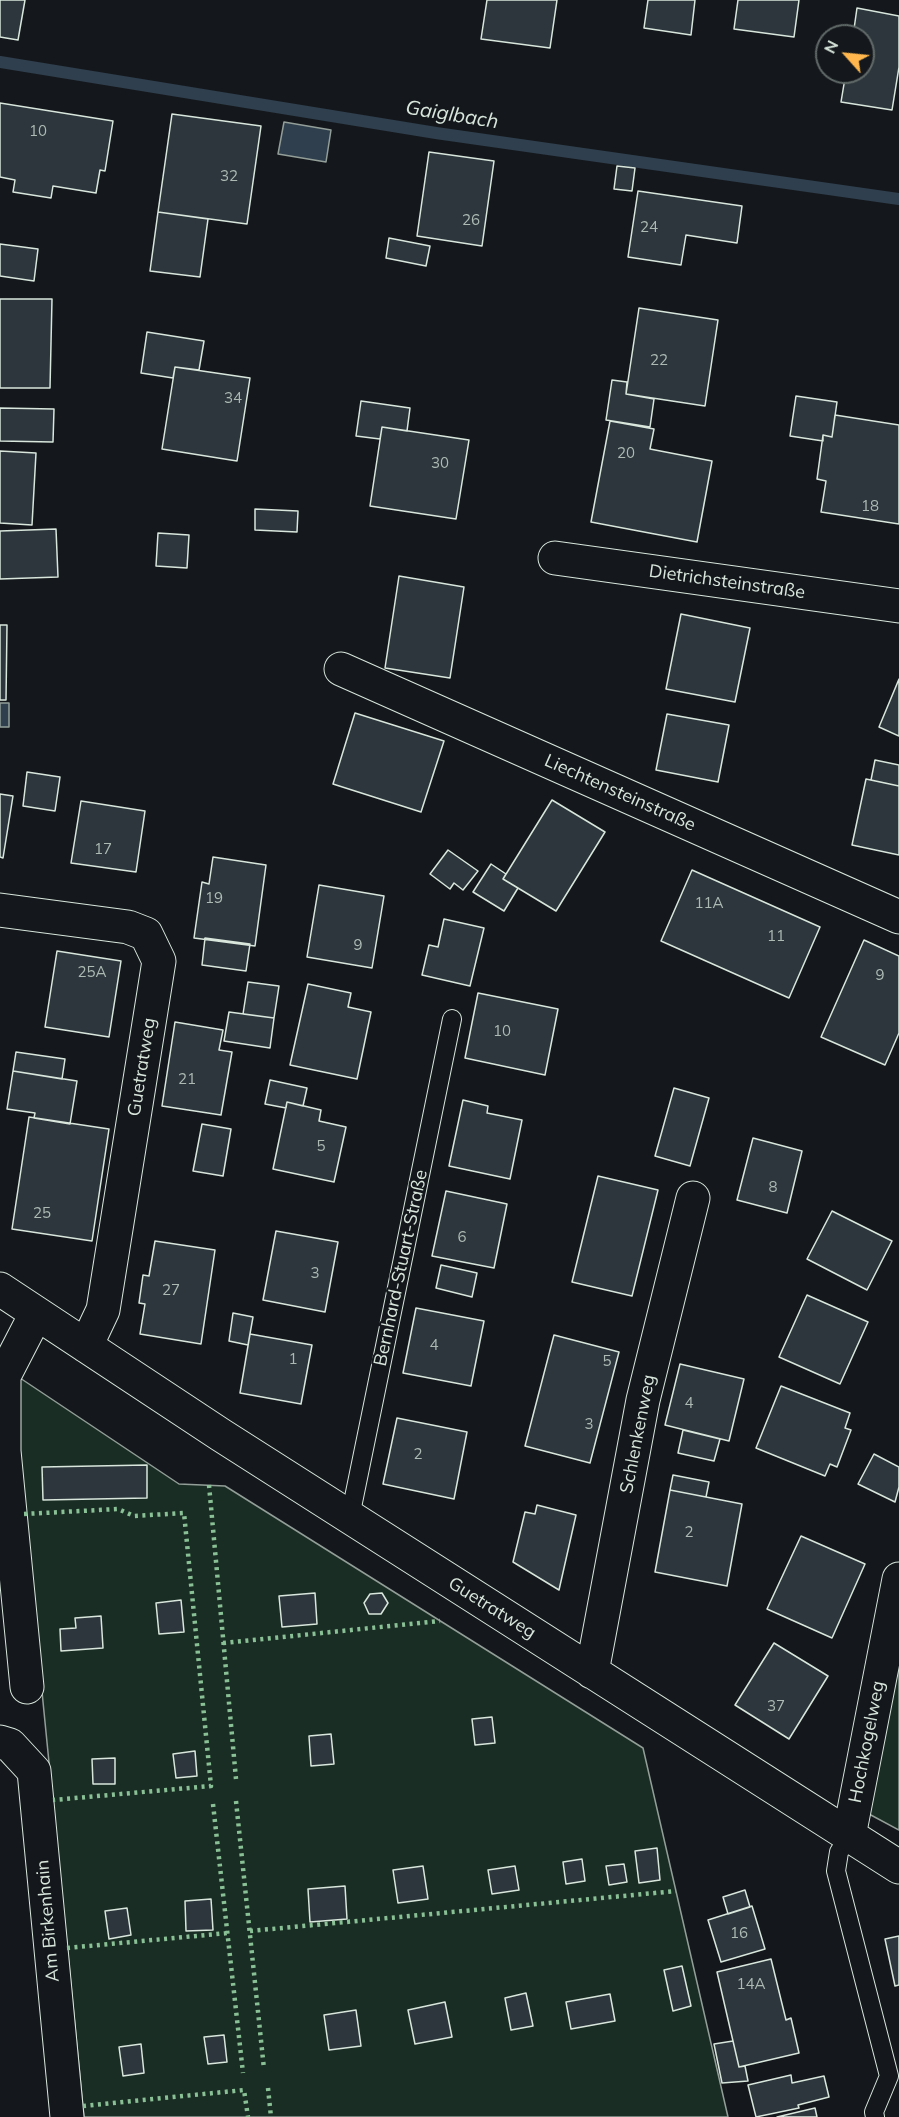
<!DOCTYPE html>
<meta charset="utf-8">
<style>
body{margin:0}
#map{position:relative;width:899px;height:2117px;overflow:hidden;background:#14181c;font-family:Mulish,sans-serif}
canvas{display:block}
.north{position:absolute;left:815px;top:24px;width:60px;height:60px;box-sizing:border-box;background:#14181c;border:2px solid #626a69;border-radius:50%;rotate:297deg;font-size:16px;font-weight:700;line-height:24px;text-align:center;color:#d8e6dc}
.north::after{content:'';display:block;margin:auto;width:21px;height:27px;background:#ffb74d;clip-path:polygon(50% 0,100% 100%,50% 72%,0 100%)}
</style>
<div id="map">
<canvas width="899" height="2117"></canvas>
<div class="north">N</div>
</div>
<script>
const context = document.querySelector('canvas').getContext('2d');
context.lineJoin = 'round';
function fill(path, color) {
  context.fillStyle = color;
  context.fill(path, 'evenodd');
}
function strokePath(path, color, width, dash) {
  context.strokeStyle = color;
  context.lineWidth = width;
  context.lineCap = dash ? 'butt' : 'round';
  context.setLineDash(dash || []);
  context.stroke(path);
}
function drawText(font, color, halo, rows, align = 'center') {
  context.font = font + ' Mulish,sans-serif';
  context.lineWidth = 4.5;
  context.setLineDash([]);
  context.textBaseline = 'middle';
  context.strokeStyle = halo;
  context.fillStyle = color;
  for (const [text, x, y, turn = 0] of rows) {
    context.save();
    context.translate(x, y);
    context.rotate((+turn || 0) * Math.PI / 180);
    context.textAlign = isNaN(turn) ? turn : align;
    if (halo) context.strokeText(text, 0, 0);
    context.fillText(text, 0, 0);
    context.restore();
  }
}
const green = new Path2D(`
 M17 1376 179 1484 225 1486 643 1748 728 2117H84L22 1489Z
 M899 1659V1830L869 1814Z`);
const water = new Path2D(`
 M284 122 331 130 326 162 278 154Z
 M0 703H9V727H0Z`);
const stream = new Path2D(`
 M0 62 436 133 899 199`);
const building = new Path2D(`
 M0 0H25L18 40 0 37Z
 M487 0H557L550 48 481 39Z
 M648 0H695L691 35 644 28Z
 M738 0H799L794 37 734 29Z
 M857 8 899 16V67L892 110 841 102 846 72H863V36H853Z
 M0 103 113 121 105 171 100 170 96 193 53 186 51 198 13 192 15 180 0 177Z
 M172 114 261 126 247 224 158 212Z
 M429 152 494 161 482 246 417 236Z
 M617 166 635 168 632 191 614 189Z
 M638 191 742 206 737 243 686 235 681 265 628 257Z
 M158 212 208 219 200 277 150 271Z
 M389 238 430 246 426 266 386 258Z
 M0 244 38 249 34 281 0 276Z
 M0 299H52L50 388H0Z
 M639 308 718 320 705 406 626 394Z
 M147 332 204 341 199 370 175 367 173 378 141 373Z
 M175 367 250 378 237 461 162 449Z
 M612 380 627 382 626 394 654 399 650 427 606 420Z
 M796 396 837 402 832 437 823 435V441L790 436Z
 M361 401 410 408 407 431 382 427 380 439 356 436Z
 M0 408 54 409 53 442 0 441Z
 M835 415 899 425V524L821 512 826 481 817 479 823 435 832 437Z
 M610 421 654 429 650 449 712 461 697 542 591 522Z
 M382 427 469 440 456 519 370 506Z
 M0 451 36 453 32 525 0 523Z
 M255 509 298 511 297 532 255 530Z
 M56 529 58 577 0 579V531Z
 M158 533 189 535 187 568 156 566Z
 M399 576 464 587 450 678 385 668Z
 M681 614 750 628 735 702 666 689Z
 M0 625H7L6 700H0Z
 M899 679V736L879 727Z
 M355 713 444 741 421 812 333 784Z
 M667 714 729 725 718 782 656 770Z
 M875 760 899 765V786L871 780Z
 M27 772 60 777 55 811 23 806Z
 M866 779 899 786V855L852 845Z
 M0 794 13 796 3 858 0 857Z
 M552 800 605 832 556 911 503 879Z
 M81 801 145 811 136 872 71 863Z
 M448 850 478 871 463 890 454 883 450 889 430 874Z
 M213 857 266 865 255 946 194 938 202 882 209 884Z
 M491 864 506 874 503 879 518 888 504 911 473 892Z
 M692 870 820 927 789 998 661 941Z
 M319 885 384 896 372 968 307 957Z
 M444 919 484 928 470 986 422 975 429 945 438 947Z
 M205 938 250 944 246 971 202 965Z
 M864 940 899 956V1033L885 1065 821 1037Z
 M57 951 121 961 109 1037 45 1027Z
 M248 982 279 986 274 1018 243 1014Z
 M308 984 351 993 348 1007 371 1012 357 1079 290 1065Z
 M478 993 558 1009 545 1075 465 1058Z
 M229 1012 274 1018 270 1048 224 1041Z
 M175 1022 223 1030 219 1050 232 1052 221 1115 162 1106Z
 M16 1052 65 1059 62 1079 13 1071Z
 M13 1071 77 1081 70 1124 34 1118 35 1113 7 1109Z
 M270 1080 307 1088 303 1106 287 1102 286 1108 265 1104Z
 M674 1088 709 1098 690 1166 655 1156Z
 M463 1100 488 1106 487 1113 522 1120 510 1179 449 1166Z
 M287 1102 321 1110 319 1121 346 1127 334 1182 273 1169Z
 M29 1117 109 1129 92 1241 12 1229Z
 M202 1124 231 1129 223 1176 193 1171Z
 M753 1138 802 1151 787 1213 737 1200Z
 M598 1176 658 1190 632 1296 572 1282Z
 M446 1191 507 1204 494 1268 432 1256Z
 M832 1211 892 1241 867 1290 807 1259Z
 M276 1231 338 1242 325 1312 263 1300Z
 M155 1241 215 1250 201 1344 140 1334 145 1304 139 1303 143 1275 149 1276Z
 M441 1265 477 1273 472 1297 436 1288Z
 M807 1295 868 1322 840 1384 779 1357Z
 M416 1308 484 1321 471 1386 403 1373Z
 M233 1313 253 1317 248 1345 229 1341Z
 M250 1334 312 1345 301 1404 240 1393Z
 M554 1335 619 1352 590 1463 525 1446Z
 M680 1364 744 1379 729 1441 665 1425Z
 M781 1386 850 1413 845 1428 851 1430 837 1467 830 1464 825 1476 756 1448Z
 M397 1418 467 1432 454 1499 383 1484Z
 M683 1430 720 1439 714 1461 678 1453Z
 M874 1454 899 1467V1487L895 1502 858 1484Z
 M147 1465V1498L43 1500 42 1467Z
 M673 1475 709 1482 706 1497 670 1490Z
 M670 1490 742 1504 727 1586 655 1572Z
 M537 1505 576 1515 559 1590 513 1562 525 1512 535 1514Z
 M801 1536 865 1564 832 1638 767 1609Z
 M315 1593 317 1624 282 1627 279 1596Z
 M382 1593 388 1603 381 1614H369L364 1603 370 1594Z
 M181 1600 184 1632 159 1634 156 1603Z
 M101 1616 103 1648 61 1651 60 1629 76 1628 75 1618Z
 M774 1643 828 1676 789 1739 735 1705Z
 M492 1717 495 1743 475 1745 472 1719Z
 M331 1734 334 1764 311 1766 309 1736Z
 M195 1751 197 1776 176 1778 173 1754Z
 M115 1758V1784H93L92 1759Z
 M657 1848 660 1880 639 1883 635 1851Z
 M582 1859 585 1881 566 1884 563 1862Z
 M624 1864 627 1882 609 1885 606 1866Z
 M423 1866 428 1899 398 1903 393 1870Z
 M515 1866 519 1890 492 1894 488 1870Z
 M345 1886 347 1919 310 1922 308 1889Z
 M745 1890 750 1907 728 1914 723 1897Z
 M211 1899 213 1930 186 1931 185 1901Z
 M752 1906 765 1949 721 1962 708 1920Z
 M127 1908 131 1935 109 1939 105 1911Z
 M899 1936V1985L895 1986 885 1939Z
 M771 1959 786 2020 791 2018 799 2053 739 2067 717 1972Z
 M682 1966 691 2006 673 2011 664 1970Z
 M526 1993 533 2026 511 2030 505 1998Z
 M610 1994 615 2021 571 2029 566 2002Z
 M445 2002 452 2037 415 2044 408 2010Z
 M356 2010 361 2046 329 2050 324 2015Z
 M224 2035 227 2062 208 2064 204 2037Z
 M733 2041 739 2067 745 2066 748 2081 722 2083 714 2044Z
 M141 2044 144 2073 123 2076 119 2047Z
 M791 2075 792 2083 824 2076 829 2097 798 2105 799 2108 756 2117 748 2085Z
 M815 2108 817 2117H777Z`);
const lane = new Path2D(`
 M350 1517 452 1019
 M849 1836 839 1852 836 1871 889 2076 874 2112 875 2117`);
const street = new Path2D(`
 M555 558 899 606
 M341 669 899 917
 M0 910 128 927 146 934 159 961 103 1310 86 1346
 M0 1289 221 1435 899 1867
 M592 1672 643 1400 693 1198
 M27 1687 4 1451V1376L36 1314
 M0 1742 10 1745 34 1771 67 2117
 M849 1836 899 1579`);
const hedge = new Path2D(`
 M209 1485 236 1779
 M24 1514 118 1509 134 1516 184 1513 211 1786 53 1800
 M223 1643 440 1621
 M236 1801 264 2069
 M213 1804 243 2073
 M250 1931 676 1891
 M67 1948 228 1933
 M268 2088 271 2117
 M83 2106 244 2090 248 2117`);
const numberNames = [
 ["10",38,131],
 ["32",229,176],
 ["26",471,220],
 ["24",649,227],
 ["22",659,360],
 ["34",233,398],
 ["20",626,453],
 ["30",440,463],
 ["18",870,506],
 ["17",103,849],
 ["19",214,898],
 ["11A",709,903],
 ["11",776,936],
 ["9",358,945],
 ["25A",92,972],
 ["9",880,975],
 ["10",502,1031],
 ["21",187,1079],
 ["5",321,1146],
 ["8",773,1187],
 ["25",42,1213],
 ["6",462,1237],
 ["3",315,1273],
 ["27",171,1290],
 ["4",434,1345],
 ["1",293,1359],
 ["5",607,1361],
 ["4",689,1403],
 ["3",589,1424],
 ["2",418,1454],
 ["2",689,1532],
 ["37",776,1706],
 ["16",739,1933],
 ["14A",751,1984]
];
const streetNames = [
 ["Dietrichsteinstraße",727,582,8],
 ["Liechtensteinstraße",620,793,24],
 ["Guetratweg",142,1067,-81],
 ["Bernhard-Stuart-Straße",401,1268,-78],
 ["Schlenkenweg",638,1434,-79],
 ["Guetratweg",492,1608,32],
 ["Hochkogelweg",867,1742,-79],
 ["Am Birkenhain",48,1921,-95]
];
const waterNames = [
 ["Gaiglbach",452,115,9]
];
fill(green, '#1a2d24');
strokePath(green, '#939e99', 1.5);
fill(water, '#2f3f4d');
strokePath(water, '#939e99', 1.5);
strokePath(stream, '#2f3f4d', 12);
fill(building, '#2c363c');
strokePath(building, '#d8e6dc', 1.5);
strokePath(lane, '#d8e6dc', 20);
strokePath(street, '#d8e6dc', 35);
strokePath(lane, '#14181c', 18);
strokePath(street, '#14181c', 33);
strokePath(hedge, '#8ac095', 4.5, [3, 4.5]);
drawText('15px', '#adbab4', null, numberNames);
drawText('18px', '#d8e6dc', '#14181c', streetNames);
drawText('italic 20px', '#d8e6dc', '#14181c', waterNames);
</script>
